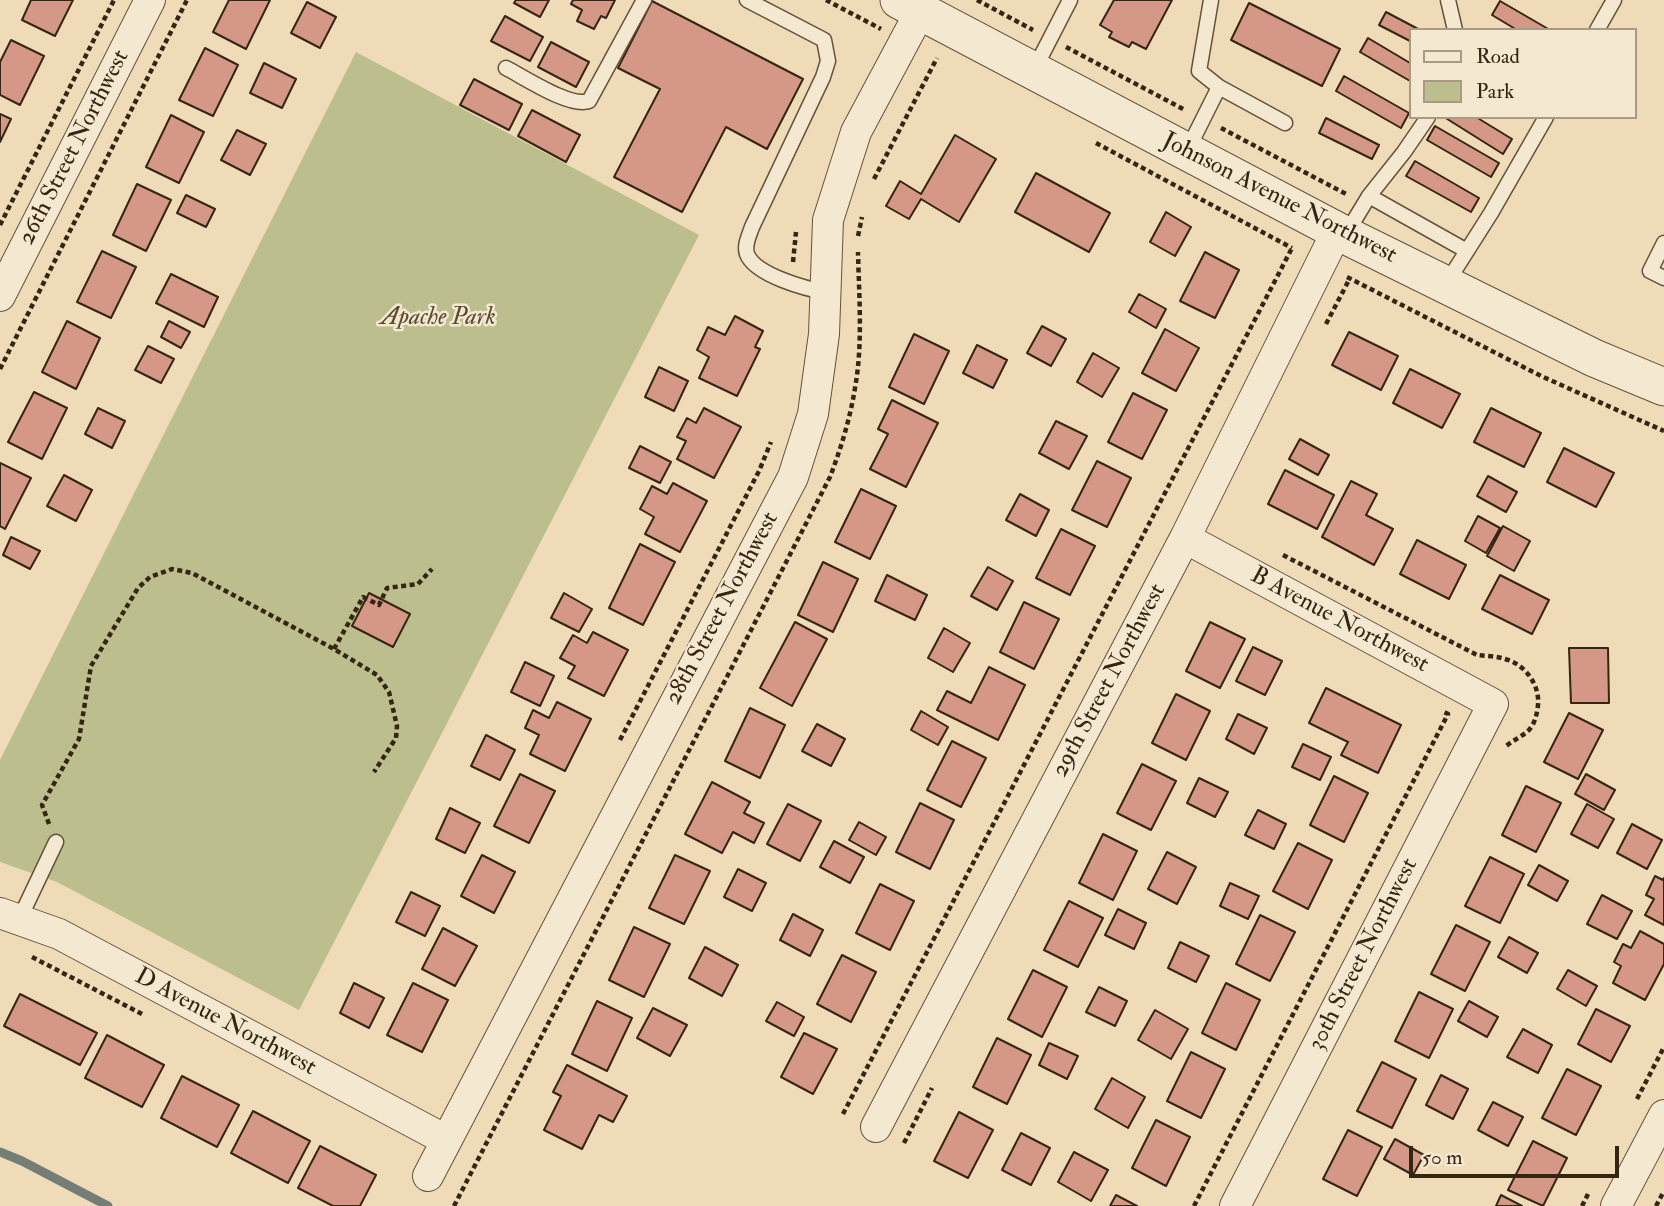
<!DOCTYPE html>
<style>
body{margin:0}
#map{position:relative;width:1664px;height:1206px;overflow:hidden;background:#f0dbb8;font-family:"IM FELL Double Pica",serif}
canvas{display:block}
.legend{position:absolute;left:1409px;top:28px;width:228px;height:91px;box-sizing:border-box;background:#f5e8d1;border:2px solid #a89a85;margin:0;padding:9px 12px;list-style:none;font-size:21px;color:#352513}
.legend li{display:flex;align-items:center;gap:14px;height:35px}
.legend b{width:35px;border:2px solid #a89a85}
.scale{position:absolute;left:1409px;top:1146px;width:210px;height:32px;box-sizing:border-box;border:4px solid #352513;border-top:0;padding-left:9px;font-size:21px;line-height:24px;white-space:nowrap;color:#352513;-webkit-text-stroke:5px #f5e8d1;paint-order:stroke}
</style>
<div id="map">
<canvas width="1664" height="1206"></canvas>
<ul class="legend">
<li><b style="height:9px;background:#f5e8d1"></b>Road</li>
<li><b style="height:19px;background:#bcbf8d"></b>Park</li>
</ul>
<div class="scale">50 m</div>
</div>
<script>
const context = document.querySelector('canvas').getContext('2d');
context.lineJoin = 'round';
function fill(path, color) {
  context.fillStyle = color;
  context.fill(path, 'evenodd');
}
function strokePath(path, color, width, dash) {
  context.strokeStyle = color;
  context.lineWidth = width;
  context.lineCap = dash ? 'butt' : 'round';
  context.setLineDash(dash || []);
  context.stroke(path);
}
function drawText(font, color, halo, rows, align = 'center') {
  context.font = font + ' "IM FELL Double Pica",serif';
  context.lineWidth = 5;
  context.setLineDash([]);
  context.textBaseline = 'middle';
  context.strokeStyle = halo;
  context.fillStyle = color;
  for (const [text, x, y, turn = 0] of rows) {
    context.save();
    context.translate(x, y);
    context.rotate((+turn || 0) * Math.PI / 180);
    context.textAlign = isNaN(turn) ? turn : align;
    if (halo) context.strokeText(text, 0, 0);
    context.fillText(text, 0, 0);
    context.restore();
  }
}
const green = new Path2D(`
 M356 52 699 235 299 1010 57 882 0 862V760Z`);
const stream = new Path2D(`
 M0 1152 22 1161 108 1206`);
const building = new Path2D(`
 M31 0H73L55 36 22 20Z
 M229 0H270L246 49 213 32Z
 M516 0H549L540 17 514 3Z
 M573 0H615L606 18 601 16 594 29 577 21 582 10 571 4Z
 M1114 0H1172L1146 49 1132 42 1129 47 1109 37 1112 32 1100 25Z
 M652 1 803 79 767 149 726 127 682 212 614 177 660 89 618 68Z
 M1500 1 1550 30H1517L1492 15Z
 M307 2 336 17 320 48 291 33Z
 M1249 3 1340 49 1322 86 1231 40Z
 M1386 12 1420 30H1410V41L1379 25Z
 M505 16 543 37 530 61 491 41Z
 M1368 38 1410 63V81L1360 52Z
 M11 40 44 56 20 105 0 95V62Z
 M551 42 589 62 576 87 538 67Z
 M205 48 238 65 213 116 179 100Z
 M264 63 296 79 282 108 250 93Z
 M1344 76 1409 113 1401 128 1336 91Z
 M474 79 522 104 509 130 460 105Z
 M532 110 580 135 566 162 518 136Z
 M0 114 11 119 0 142Z
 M171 115 204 132 179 183 146 167Z
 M1444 117H1476L1512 139 1503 154Z
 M1326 118 1379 145 1372 159 1319 133Z
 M1435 126 1499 163 1491 177 1427 140Z
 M237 130 266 144 250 175 221 160Z
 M955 135 996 159 959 222 921 199 909 219 886 206 900 181 921 194Z
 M1415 161 1479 198 1471 212 1406 176Z
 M1036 173 1110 213 1089 252 1015 212Z
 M137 184 171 200 146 251 113 235Z
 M186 195 215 209 206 227 177 213Z
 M1166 212 1191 227 1175 256 1150 242Z
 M102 251 136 267 111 318 77 302Z
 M1205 252 1239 270 1215 318 1180 301Z
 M171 274 218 297 204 327 156 303Z
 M1139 294 1166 309 1156 328 1129 312Z
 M735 316 763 331 755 347 760 349 737 396 699 378 709 357 697 350 708 327 725 335Z
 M67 321 100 338 76 389 42 372Z
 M169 321 190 332 181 348 161 337Z
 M1042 326 1066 339 1051 366 1027 353Z
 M1165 329 1199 348 1176 391 1142 373Z
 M1349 332 1398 356 1381 390 1332 365Z
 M914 334 949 351 924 404 889 387Z
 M977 345 1007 360 993 388 963 373Z
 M148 346 174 359 161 383 135 370Z
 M1093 353 1119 368 1102 397 1077 382Z
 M659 367 688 381 674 411 645 397Z
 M1410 369 1460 394 1442 428 1393 403Z
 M34 392 67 408 42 459 8 442Z
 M1133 393 1167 410 1142 459 1108 442Z
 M892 400 938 423 906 487 870 469 888 434 878 429Z
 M98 408 125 421 112 448 85 434Z
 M704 408 741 427 714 478 677 459 686 441 677 437 687 418 696 423Z
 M1491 408 1541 433 1524 467 1474 442Z
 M1056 421 1087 436 1069 469 1039 453Z
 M1300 439 1329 455 1318 475 1289 459Z
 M640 446 671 462 660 483 629 468Z
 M1564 448 1614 473 1596 507 1547 482Z
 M1097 461 1131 478 1107 527 1072 510Z
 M0 463 31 478 5 529 0 526Z
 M1285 470 1334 495 1317 529 1268 504Z
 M64 475 92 490 76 521 47 506Z
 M1488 476 1517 492 1506 512 1477 496Z
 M1351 481 1377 494 1366 515 1393 529 1374 565 1322 537Z
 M673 483 707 501 680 552 645 534 654 517 640 509 652 486 667 494Z
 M861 489 896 506 870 559 835 542Z
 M1020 494 1049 510 1036 536 1006 520Z
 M1478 516 1500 528 1486 553 1465 541Z
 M1503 526 1530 541 1514 571 1487 556Z
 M1061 529 1095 546 1070 595 1036 578Z
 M11 537 40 551 30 569 3 555Z
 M1417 540 1466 565 1449 599 1400 574Z
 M640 544 675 562 643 625 609 608Z
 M823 562 858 579 833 632 798 615Z
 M988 567 1013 581 997 610 971 596Z
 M887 575 927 595 915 620 875 601Z
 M1500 575 1549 600 1532 634 1482 609Z
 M369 593 410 614 393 647 352 626Z
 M564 593 592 609 579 632 551 618Z
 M1024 602 1059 619 1034 669 1000 652Z
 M795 622 827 639 792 706 760 688Z
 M1210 622 1245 639 1220 688 1186 671Z
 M944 628 970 643 953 672 928 658Z
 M593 632 628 650 604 696 568 678 575 666 560 658 573 635 587 643Z
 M1253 647 1282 661 1265 695 1236 681Z
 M1569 648H1608L1609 703H1571Z
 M525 662 554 676 540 706 511 692Z
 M989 667 1025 685 998 740 937 710 947 691 971 703Z
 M1326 688 1401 725 1378 773 1341 755 1348 742 1309 723Z
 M1176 694 1210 711 1186 760 1152 743Z
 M557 702 591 719 565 771 530 754 539 735 525 728 533 710 549 718Z
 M750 708 785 725 760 778 725 761Z
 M921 711 948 727 938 745 911 730Z
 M1569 713 1603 730 1578 779 1544 762Z
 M1238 714 1267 728 1254 754 1226 739Z
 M817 724 845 739 831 766 802 751Z
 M486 735 515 750 500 780 471 766Z
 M952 741 986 758 961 807 927 790Z
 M1303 744 1331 757 1320 780 1292 767Z
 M1142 764 1176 781 1151 830 1117 813Z
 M520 774 555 791 529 843 494 826Z
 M1586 774 1615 790 1604 810 1575 794Z
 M1334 776 1368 793 1344 842 1310 825Z
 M1199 778 1228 792 1215 817 1187 803Z
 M712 782 750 802 744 813 764 823 754 843 733 832 722 853 685 834Z
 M1526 786 1561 803 1536 852 1502 835Z
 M920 803 954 820 930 869 896 852Z
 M788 804 821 821 800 861 767 844Z
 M1587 804 1614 819 1598 848 1571 834Z
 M450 808 480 823 465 853 436 839Z
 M1258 810 1286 824 1274 849 1245 835Z
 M859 822 886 837 876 855 849 840Z
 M1632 824 1662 840 1647 869 1617 853Z
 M1103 834 1137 851 1113 900 1079 883Z
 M834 841 864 857 850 883 820 867Z
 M1298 843 1332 860 1308 909 1273 891Z
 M1167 852 1196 867 1177 904 1148 889Z
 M482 855 515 872 494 913 461 896Z
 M675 855 710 871 684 924 649 908Z
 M1490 857 1524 874 1500 923 1465 906Z
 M1539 865 1568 881 1557 901 1528 885Z
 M738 869 766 883 752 911 724 897Z
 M1655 876 1663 880 1664 878V925L1645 915 1654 899 1646 895Z
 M1230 883 1259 896 1248 919 1220 906Z
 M880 884 914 901 890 950 856 933Z
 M411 892 440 906 425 936 396 922Z
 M1602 895 1632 911 1617 939 1587 924Z
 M1069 901 1103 918 1078 967 1044 950Z
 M1118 909 1146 923 1134 949 1105 935Z
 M793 914 823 930 810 956 780 940Z
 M1260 915 1295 932 1270 981 1236 964Z
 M1456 925 1490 942 1465 991 1431 974Z
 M634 927 670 944 644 997 609 980Z
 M443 928 477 946 455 986 422 969Z
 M1640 931 1664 944V964L1645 1000 1613 983 1621 966 1614 962 1623 944 1631 948Z
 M1509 937 1538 953 1527 973 1498 957Z
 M1180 942 1209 956 1196 982 1168 968Z
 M705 947 738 965 722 996 689 978Z
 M842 955 876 972 851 1022 817 1004Z
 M1033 970 1067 987 1042 1037 1008 1019Z
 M1568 970 1597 986 1586 1006 1557 989Z
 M354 983 384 998 369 1028 340 1013Z
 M413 983 448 1000 422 1052 387 1035Z
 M1226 983 1260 1000 1236 1050 1202 1033Z
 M1099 987 1127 1001 1115 1026 1086 1012Z
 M1419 992 1453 1009 1429 1058 1395 1041Z
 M20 994 97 1033 80 1065 4 1026Z
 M597 1001 632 1018 607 1071 572 1054Z
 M1469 1001 1498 1017 1487 1037 1458 1021Z
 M777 1002 804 1017 794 1036 766 1021Z
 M653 1008 687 1025 670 1056 637 1038Z
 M1596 1009 1630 1026 1611 1062 1578 1044Z
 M1155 1010 1188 1029 1171 1059 1138 1040Z
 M1523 1029 1552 1045 1538 1073 1507 1057Z
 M804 1033 837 1049 813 1094 781 1077Z
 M107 1035 164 1065 142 1107 85 1078Z
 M997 1038 1031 1055 1007 1104 973 1087Z
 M1049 1043 1078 1056 1067 1079 1039 1065Z
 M1191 1052 1225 1069 1201 1118 1167 1101Z
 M1382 1062 1416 1079 1392 1128 1357 1111Z
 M567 1065 627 1096 613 1122 599 1115 582 1149 544 1130 561 1096 553 1092Z
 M1567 1069 1601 1086 1576 1135 1542 1118Z
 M1441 1075 1468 1089 1453 1119 1426 1105Z
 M182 1076 239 1105 217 1147 161 1118Z
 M1112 1078 1145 1097 1128 1128 1095 1109Z
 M1493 1102 1523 1117 1508 1146 1478 1130Z
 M253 1111 310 1141 288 1183 231 1153Z
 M959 1112 993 1130 968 1178 934 1161Z
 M1156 1120 1190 1137 1166 1186 1132 1168Z
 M1348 1130 1382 1147 1357 1196 1323 1179Z
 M1021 1133 1050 1148 1031 1185 1002 1170Z
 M1395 1139 1424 1155 1413 1175 1384 1159Z
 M1533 1141 1567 1158 1543 1206 1508 1190Z
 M320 1146 376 1175 360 1206H333L298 1188Z
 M1074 1152 1108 1170 1091 1201 1058 1182Z
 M1116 1195 1137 1206H1110Z
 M1501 1195 1522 1206H1496Z`);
const path = new Path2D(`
 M826 0 881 29
 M977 0 1033 30
 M1066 47 1185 110
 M1221 128 1346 194
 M1096 143 1292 248
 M874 179 937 58
 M0 225 114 0
 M858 236 862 217
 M793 262 796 232
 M1347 277 1541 376 1664 431
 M1326 324 1350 278
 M0 369 187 0
 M1283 555 1477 655C1486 656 1496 656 1505 659 1525 664 1540 685 1538 705 1537 714 1535 724 1528 731 1521 737 1512 741 1505 747
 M334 649 363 597 379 605 387 588 418 584 432 569
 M620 740 759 471 771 442
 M49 824 42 805 79 739 91 666 138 588 150 577 172 569 192 573 334 649 377 675 389 692 397 726 396 738 374 772
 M32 957 142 1014
 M1637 1099 1664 1047
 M843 1114 1292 248
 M904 1143 932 1088
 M454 1206 830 477C841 448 850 419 855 388 863 344 859 297 858 252
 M1194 1206 1448 714 1444 712
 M1582 1206 1588 1194
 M1656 1206 1664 1191`);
const service = new Path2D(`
 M747 0 824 40 828 61 823 77 752 227C749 236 744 245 747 254 755 275 806 289 826 292
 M1448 0 1455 30
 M1597 30 1614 0
 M506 68C524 77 570 108 589 101L644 0
 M1034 70 1070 0
 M1219 87 1285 123
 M1187 151 1219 87 1199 71 1211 0
 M1369 196 1467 251
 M1346 234 1369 196 1404 152 1428 117
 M1664 243 1650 271 1664 278
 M1446 284 1491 213 1546 117
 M19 920 56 842`);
const minor = new Path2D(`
 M0 296 150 0
 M1185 538 1493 704 1235 1206
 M0 913 59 934 446 1140
 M876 1127 1185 538 1337 231
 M428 1176 793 477 813 414 824 334 828 220 856 132 920 12
 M1616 1206 1664 1115`);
const tertiary = new Path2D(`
 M899 0 1345 235 1594 358 1664 387`);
const streetNames = [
 ["26th Street Northwest",75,148,-63],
 ["Johnson Avenue Northwest",1279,199,27],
 ["28th Street Northwest",723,609,-62],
 ["B Avenue Northwest",1339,621,28],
 ["29th Street Northwest",1110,681,-62],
 ["30th Street Northwest",1364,955,-63],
 ["D Avenue Northwest",225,1023,28]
];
const parkNames = [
 ["Apache Park",438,319]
];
fill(green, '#bcbf8d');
strokePath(stream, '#757d77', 9);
fill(building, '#d69886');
strokePath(building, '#352513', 2);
strokePath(service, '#64523c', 17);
strokePath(minor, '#64523c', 32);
strokePath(tertiary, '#64523c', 39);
strokePath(path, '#352513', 4.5, [5, 3.5]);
strokePath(service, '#f5e8d1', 14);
strokePath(minor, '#f5e8d1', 30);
strokePath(tertiary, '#f5e8d1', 37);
drawText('24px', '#352513', '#f5e8d1', streetNames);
drawText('italic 24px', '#574c32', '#f5e8d1', parkNames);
</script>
